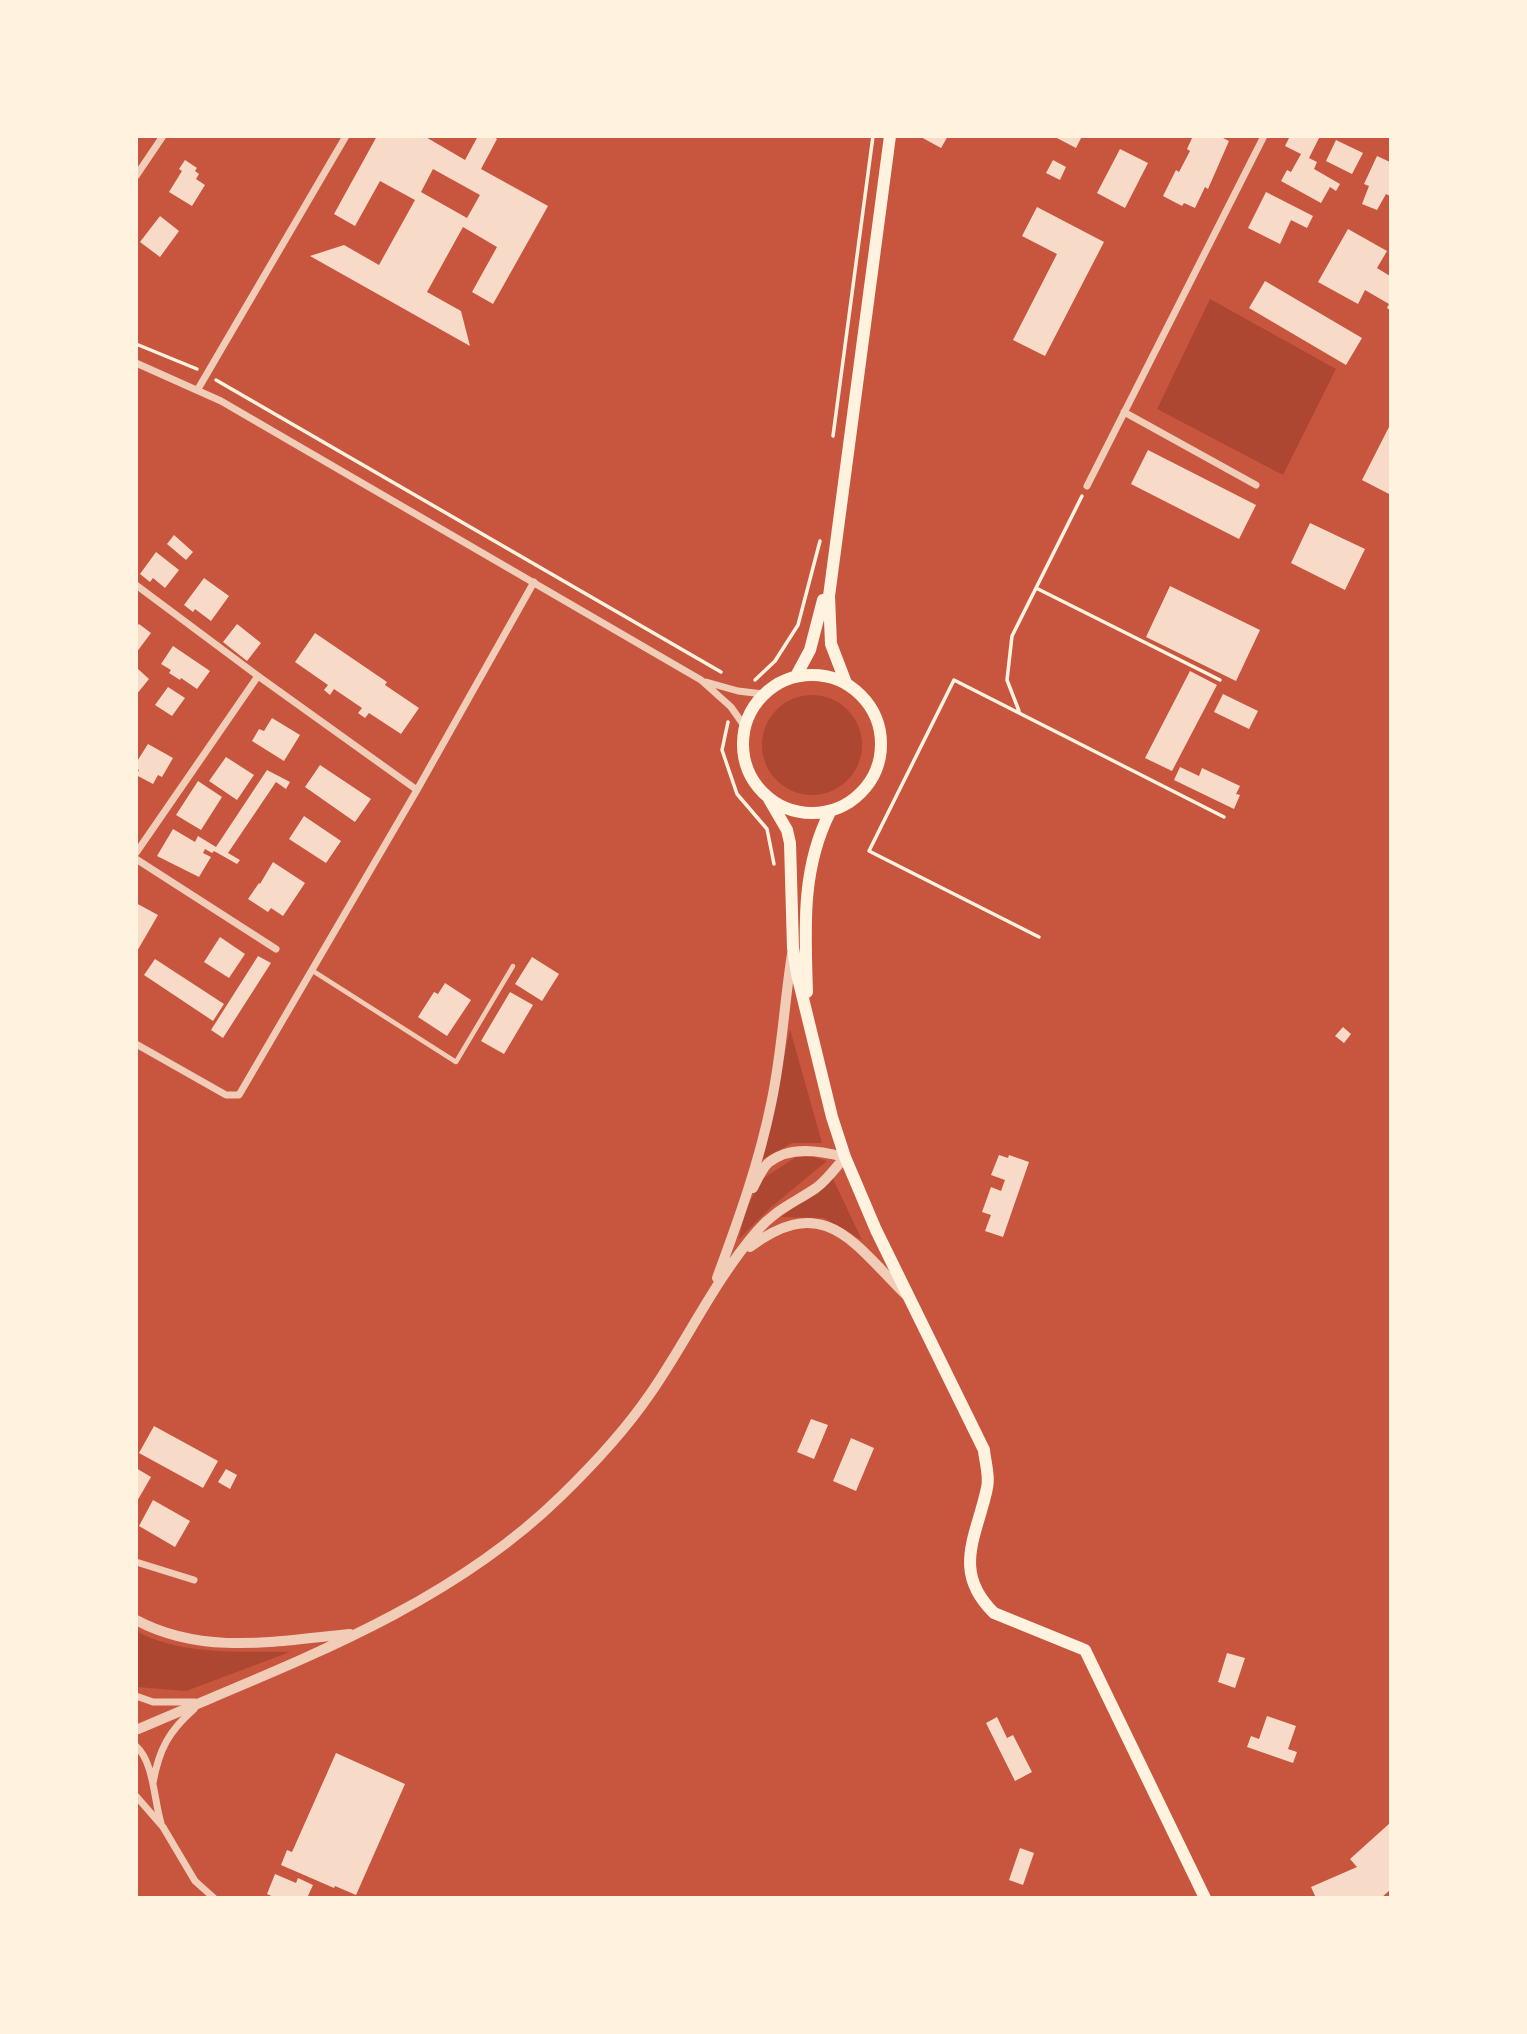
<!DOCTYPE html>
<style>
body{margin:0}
#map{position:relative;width:1527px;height:2034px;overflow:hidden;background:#c8553d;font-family:Figtree,sans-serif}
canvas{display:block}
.frame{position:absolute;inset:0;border:138px solid #fff3e0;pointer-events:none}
</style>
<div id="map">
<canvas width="1527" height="2034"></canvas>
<div class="frame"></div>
</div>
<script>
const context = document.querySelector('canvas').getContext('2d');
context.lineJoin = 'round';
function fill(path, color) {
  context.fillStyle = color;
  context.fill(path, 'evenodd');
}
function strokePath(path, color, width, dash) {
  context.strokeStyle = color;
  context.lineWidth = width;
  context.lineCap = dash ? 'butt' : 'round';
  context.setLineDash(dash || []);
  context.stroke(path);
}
const green = new Path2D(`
 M1210 299 1336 369 1283 475 1157 409Z
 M762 745a50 50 0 1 1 100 0a50 50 0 1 1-100 0Z
 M790 1029 822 1143H792L763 1159Z
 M796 1157H813L827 1161 770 1208 739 1239 746 1209 762 1179Z
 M833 1179 862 1240 824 1218 781 1217Z
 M136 1631C182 1656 240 1651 290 1652L186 1691 137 1687Z`);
const building = new Path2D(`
 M377 136H424L465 160 478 136H493L497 139 481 169 548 206 493 304 472 292 497 247 463 227 427 292 461 311 470 346 310 256 344 245 379 265 415 200 380 181 355 226 334 214ZM433 169 480 195 467 218 421 192Z
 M919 136H948L941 148Z
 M1053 136H1082L1076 148Z
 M1193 136H1219L1229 141 1208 189 1205 187 1195 208 1184 203 1182 206 1163 196 1176 170 1179 172 1190 151 1187 149Z
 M1290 136H1320L1309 158 1317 162 1314 169 1340 184 1336 191 1330 187 1321 203 1281 181 1287 170 1291 172 1301 154 1285 146Z
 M1336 140 1363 153 1352 174 1326 161Z
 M1120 149 1148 163 1125 208 1097 193Z
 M1377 156 1390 162V196L1386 194 1377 210 1362 204 1369 186 1364 184Z
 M185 160 197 168 195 171 199 174 196 179 205 185 192 206 169 192 182 171 179 169Z
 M1053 160 1066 167 1060 180 1046 173Z
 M1266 192 1313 216 1307 228 1291 220 1280 244 1248 228Z
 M1037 207 1104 242 1045 356 1013 340 1057 254 1022 236Z
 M160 216 179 231 160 257 140 242Z
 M1348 229 1387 251 1377 268 1390 276V310L1387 308 1389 304 1365 290 1358 304 1318 282Z
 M1265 281 1362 338 1346 365 1249 308Z
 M1390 425V492L1389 494 1362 480Z
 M1148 450 1256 505 1239 539 1131 484Z
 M1310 523 1365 549 1345 590 1291 563Z
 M174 535 193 552 186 560 167 544Z
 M156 552 179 570 165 588 153 578 150 582 140 574Z
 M204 578 229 596 211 621 195 609 193 612 184 605Z
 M1170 586 1260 630 1236 681 1146 637Z
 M139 624 151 633 136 653V627Z
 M237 624 261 643 247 661 223 642Z
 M315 633 387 682 385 685 419 708 401 734 369 713 365 718 358 713 362 708 334 689 330 695 324 690 328 685 295 662Z
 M173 646 210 671 197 689 181 678 180 680 169 673 171 670 161 664Z
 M138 669 149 679 136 695V670Z
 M1190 671 1217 685 1172 771 1145 758Z
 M168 687 185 698 172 716 155 705Z
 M1223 694 1258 711 1249 729 1214 712Z
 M272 718 300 735 284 761 252 741 259 729 264 731Z
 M148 744 173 758 162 777 158 775 153 784 136 775 139 770 136 768V763Z
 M226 757 254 775 237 800 209 781Z
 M320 765 371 799 355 822 305 787Z
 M1180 767 1199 776 1202 768 1240 786 1236 794 1240 795 1234 809 1174 780Z
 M267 770 290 782 286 789 276 782 228 853 240 860 237 864 214 851 212 853 205 849 203 853 211 857 199 877 157 856 173 829 195 842 198 836 216 847Z
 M198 781 222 797 201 830 176 815Z
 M304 816 341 841 326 863 289 839Z
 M273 862 305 883 283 916 271 908 268 912 248 899 259 883 260 884Z
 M136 903 158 915 136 953Z
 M220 937 245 954 229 978 204 962Z
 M258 956 271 963 223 1038 211 1030Z
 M532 957 559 974 542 1001 515 984Z
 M155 959 224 1004 213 1021 144 975Z
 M445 983 471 1000 447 1036 418 1017 434 992 438 994Z
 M510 992 533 1005 504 1054 481 1041Z
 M1343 1027 1351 1034 1344 1043 1335 1036Z
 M999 1155 1008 1158 1009 1155 1029 1162 1003 1237 985 1231 991 1215 982 1212 991 1187 1001 1191 1005 1180 991 1175Z
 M811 1419 828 1425 814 1459 797 1452Z
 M154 1426 218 1461 203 1488 139 1453Z
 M851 1438 874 1448 856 1491 833 1481Z
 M136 1468 151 1477 136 1503Z
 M226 1469 237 1475 230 1489 218 1482Z
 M153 1500 190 1521 175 1547 139 1526Z
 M1227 1653 1245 1658 1235 1688 1218 1682Z
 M1267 1716 1296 1726 1288 1749 1297 1752 1293 1763 1247 1747 1251 1736 1259 1739Z
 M997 1717 1007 1738 1013 1735 1032 1772 1015 1781 986 1723Z
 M336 1753 405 1784 356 1895 335 1886 334 1888 281 1865 287 1850 292 1852Z
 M1390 1823V1890L1381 1898H1316L1311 1887 1357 1867 1350 1859Z
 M1020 1848 1034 1853 1023 1885 1009 1880Z
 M275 1874 296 1883 298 1878 313 1885 307 1898H276L267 1894Z`);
const path = new Path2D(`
 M136 344 197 369
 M216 380 721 672
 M833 436 873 136
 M1036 588 1220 680
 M755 680 775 661 798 625 820 541
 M1019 711 1007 680 1012 636 1082 496
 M728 722 722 750 737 794 767 829 774 864
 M1039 937 869 851 954 680 1224 817`);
const service = new Path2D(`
 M313 971 456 1062 513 966`);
const minor = new Path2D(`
 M136 176 163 136
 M136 363 221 401 701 680 731 707 745 727
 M198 389 346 136
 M1124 412 1256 485
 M1087 486 1264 136
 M136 585 258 676 417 790
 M706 682 738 691 763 694
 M136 853 258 676
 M136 859 276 949
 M136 1044 226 1095H239L417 790 534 582
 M136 1562 194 1580
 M136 1696 153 1702H195
 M136 1746C154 1762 154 1801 161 1823
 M153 1783C159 1749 169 1731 194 1709
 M136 1796 163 1827 195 1881 214 1898`);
const tertiary = new Path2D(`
 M753 1188C757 1180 762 1169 768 1163 790 1145 820 1151 845 1157
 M750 1247C825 1191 854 1244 906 1295
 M717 1278C738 1221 759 1163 771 1104 782 1054 784 1004 792 954
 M136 1620C203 1656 278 1641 350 1634
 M136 1730C283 1666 442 1612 560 1497 592 1466 624 1432 650 1394 687 1341 714 1281 757 1231 776 1209 794 1203 816 1188 827 1180 836 1167 845 1157`);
const secondary = new Path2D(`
 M743 744a69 69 0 1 1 138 0a69 69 0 1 1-138 0Z
 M796 676 810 650 823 600
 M846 683 831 644 829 596 890 136
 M769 799 787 830 790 843 793 948 797 974 832 1117 845 1157 876 1230 984 1450C985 1462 990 1476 987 1488 977 1536 951 1571 994 1613L1085 1650 1205 1898
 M807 992C805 929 801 869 830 812`);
fill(green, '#ae4732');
fill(building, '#f7dbc8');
strokePath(path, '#fff3e0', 3.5);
strokePath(service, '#f1ccb7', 4.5);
strokePath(minor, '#f1ccb7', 7);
strokePath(tertiary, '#f1ccb7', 10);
strokePath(secondary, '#fff3e0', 12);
</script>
